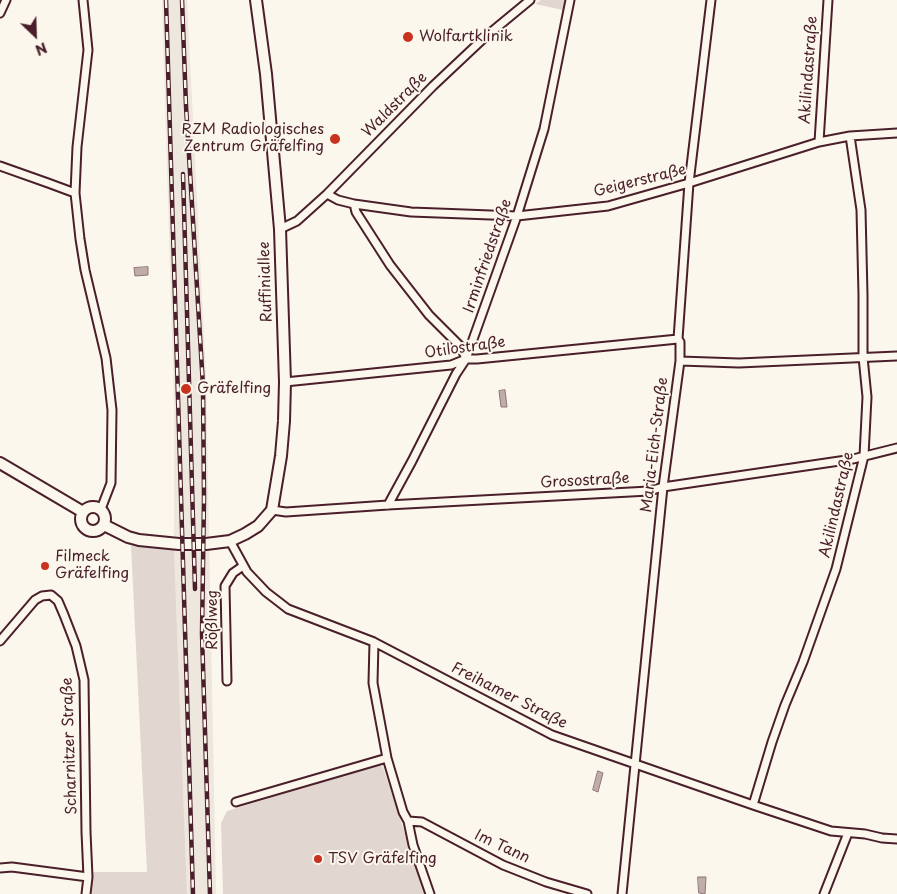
<!DOCTYPE html>
<meta charset="utf-8">
<style>
body{margin:0}
#map{position:relative;width:897px;height:894px;overflow:hidden;background:#fbf7ec;font-family:"Playpen Sans",sans-serif}
canvas{display:block}
.north{position:absolute;left:10px;top:10px;width:50px;height:50px;-webkit-text-stroke:4px #fbf7ec;paint-order:stroke;rotate:156deg;font-size:14px;font-weight:700;line-height:20px;text-align:center;color:#4a1f2b}
.north::after{content:'';display:block;margin:auto;width:18px;height:22px;background:#4a1f2b;clip-path:polygon(50% 0,100% 100%,50% 72%,0 100%)}
</style>
<div id="map">
<canvas width="897" height="894"></canvas>
<div class="north">N</div>
</div>
<script>
const context = document.querySelector('canvas').getContext('2d');
context.lineJoin = 'round';
function fill(path, color) {
  context.fillStyle = color;
  context.fill(path, 'evenodd');
}
function strokePath(path, color, width, dash) {
  context.strokeStyle = color;
  context.lineWidth = width;
  context.lineCap = dash ? 'butt' : 'round';
  context.setLineDash(dash || []);
  context.stroke(path);
}
function drawText(font, color, halo, rows, align = 'center') {
  context.font = font + ' "Playpen Sans",sans-serif';
  context.lineWidth = 4;
  context.setLineDash([]);
  context.textBaseline = 'middle';
  context.strokeStyle = halo;
  context.fillStyle = color;
  for (const [text, x, y, turn = 0] of rows) {
    context.save();
    context.translate(x, y);
    context.rotate((+turn || 0) * Math.PI / 180);
    context.textAlign = isNaN(turn) ? turn : align;
    if (halo) context.strokeText(text, 0, 0);
    context.fillText(text, 0, 0);
    context.restore();
  }
}
const built = new Path2D(`
 M162 0H187L206 376 216 894H187L174 548V401Z`);
const green = new Path2D(`
 M541 0H565L563 10 535 4Z
 M131 546 174 548 187 894H91L92 872H147Z
 M379 765 383 767 425 894H223L221 823 227 811Z`);
const water = new Path2D(`
 M148 267V275L135 276 134 268Z
 M505 390 507 407H501L499 391Z
 M598 771 603 773 598 792 593 790Z
 M698 877H706L705 894 699 893Z`);
const street = new Path2D(`
 M83 0 88 50 77 147 75 193 80 239 85 270 106 358 112 410 111 483 101 509
 M0 13 6 0
 M819 142 828 0
 M0 166 48 183 75 193
 M327 194 338 200 354 204 411 212 517 216 608 206 689 183 819 142 850 136 897 133
 M354 204 356 212 390 265 429 315 461 347 466 359
 M280 229 297 221 327 194 433 86 484 38 530 0
 M680 361 739 363 897 356
 M285 382 451 365 466 359H477L678 339
 M388 505 412 461 456 374 466 359 471 345 517 216 544 129 570 0
 M272 510 286 512 388 505 649 491 663 487 853 459 897 448
 M230 541 247 572 266 592 288 609 374 642 552 735 753 805 831 831 865 834 882 838 897 839
 M0 641 35 600 42 596 51 595 58 601 64 615 76 646 84 680 86 832 88 877 86 894
 M374 642 373 683 387 758 403 812 408 821 413 845 430 894
 M227 681 225 586 233 573 243 566
 M236 802 387 758
 M753 805 772 742 785 705 803 662 836 569 864 456 867 397 863 357V295L861 210 850 136
 M408 821 422 822 503 865 546 882 587 894
 M0 868 12 867 88 877
 M622 894 663 487 680 361V342L678 339 689 183 711 0
 M824 894 848 833`);
const secondary = new Path2D(`
 M0 463 83 512
 M81 519a12 12 0 1 1 24 0a12 12 0 1 1-24 0Z
 M104 525 128 537 139 540 179 544H206L230 541 245 534 258 526 272 510 281 456 284 421 285 382 280 229 266 74 256 0`);
const rail = new Path2D(`
 M166 0 193 894
 M182 0 186 106 203 386 204 498 202 634 210 894
 M183 174 195 589`);
const markers = [
 [408,37,6,"#c8321e"],
 [335,139,6,"#c8321e"],
 [186,389,6,"#c8321e"],
 [45,566,5,"#c8321e"],
 [318,859,5,"#c8321e"]
];
const poiNames = [
 ["Wolfartklinik",419,37],
 ["RZM Radiologisches",324,130,"right"],
 ["Zentrum Gräfelfing",324,147,"right"],
 ["Gräfelfing",197,389],
 ["Filmeck",55,557],
 ["Gräfelfing",55,574],
 ["TSV Gräfelfing",328,859]
];
const streetNames = [
 ["Akilindastraße",809,70,-86],
 ["Waldstraße",395,105,-45],
 ["Geigerstraße",640,181,-14],
 ["Irminfriedstraße",488,256,-71],
 ["Ruffiniallee",266,282,-92],
 ["Otilostraße",465,348,-8],
 ["Maria-Eich-Straße",655,445,-83],
 ["Grosostraße",585,481,-3],
 ["Akilindastraße",837,505,-77],
 ["Rößlweg",213,620,-90],
 ["Freihamer Straße",509,696,27],
 ["Scharnitzer Straße",70,746,-92],
 ["Im Tann",502,847,25]
];
fill(built, '#eee7de');
fill(green, '#e2d7d0');
fill(water, '#bfadaa');
strokePath(water, '#907477', 1);
strokePath(street, '#4a1f2b', 11);
strokePath(secondary, '#4a1f2b', 14);
strokePath(street, '#fbf7ec', 7);
strokePath(secondary, '#fbf7ec', 10);
strokePath(rail, '#4a1f2b', 4.5);
strokePath(rail, '#fbf7ec', 2.5, [8]);
for (const [x, y, r, color] of markers) {
  const dot = new Path2D();
  dot.arc(x, y, r, 0, 2 * Math.PI);
  context.fillStyle = color;
  context.fill(dot);
  strokePath(dot, '#fbf7ec', 2);
}
drawText('15px', '#4a1f2b', '#fbf7ec', poiNames, 'left');
drawText('15px', '#4a1f2b', '#fbf7ec', streetNames);
</script>
